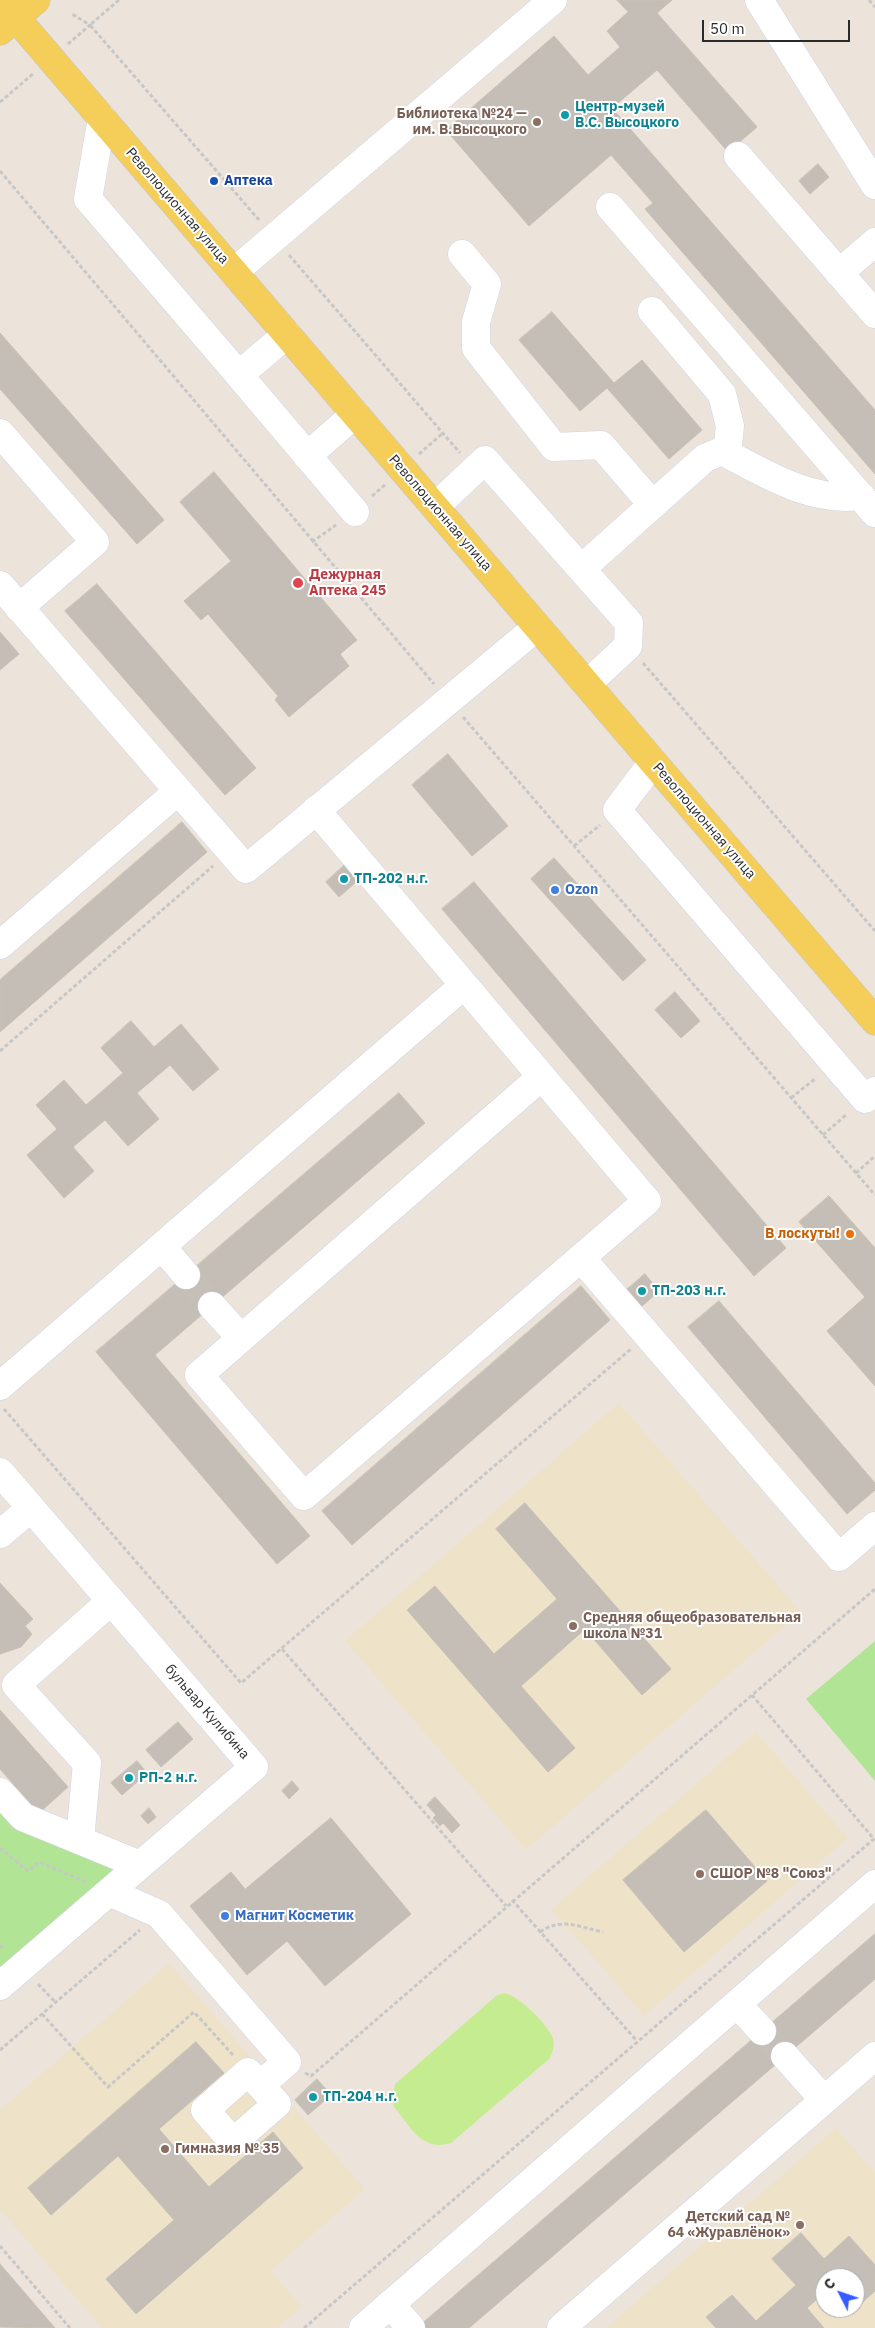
<!DOCTYPE html>
<meta charset="utf-8">
<style>
body{margin:0}
#map{position:relative;width:875px;height:2328px;overflow:hidden;background:#ece4db;font-family:"IBM Plex Sans",sans-serif}
canvas{display:block}
.north{position:absolute;left:815px;top:2268px;width:50px;height:50px;box-sizing:border-box;background:#fff;border:1px solid #a9a9a9;border-radius:50%;rotate:311deg;font-size:14px;font-weight:700;line-height:20px;text-align:center;color:#292929}
.north::after{content:'';display:block;margin:auto;width:18px;height:22px;background:#355cfe;clip-path:polygon(50% 0,100% 100%,50% 72%,0 100%)}
.scale{position:absolute;left:702px;top:20px;width:148px;height:22px;box-sizing:border-box;border:2px solid #292929;border-top:0;padding-left:6px;font-size:15px;line-height:18px;white-space:nowrap;color:#292929;-webkit-text-stroke:4px #fff;paint-order:stroke}
</style>
<div id="map">
<canvas width="875" height="2328"></canvas>
<div class="north">С</div>
<div class="scale">50 m</div>
</div>
<script>
const context = document.querySelector('canvas').getContext('2d');
context.lineJoin = 'round';
function fill(path, color) {
  context.fillStyle = color;
  context.fill(path, 'evenodd');
}
function strokePath(path, color, width, dash) {
  context.strokeStyle = color;
  context.lineWidth = width;
  context.lineCap = dash ? 'butt' : 'round';
  context.setLineDash(dash || []);
  context.stroke(path);
}
function drawText(font, color, halo, rows, align = 'center') {
  context.font = font + ' "IBM Plex Sans",sans-serif';
  context.lineWidth = 4;
  context.setLineDash([]);
  context.textBaseline = 'middle';
  context.strokeStyle = halo;
  context.fillStyle = color;
  for (const [text, x, y, turn = 0] of rows) {
    context.save();
    context.translate(x, y);
    context.rotate((+turn || 0) * Math.PI / 180);
    context.textAlign = isNaN(turn) ? turn : align;
    if (halo) context.strokeText(text, 0, 0);
    context.fillText(text, 0, 0);
    context.restore();
  }
}
const education = new Path2D(`
 M619 1403 801 1612 526 1850 345 1641Z
 M756 1732 848 1838 644 2016 551 1909Z
 M169 1963 365 2189 271 2271 302 2307 277 2328H102L0 2210V2110Z
 M836 2128 875 2173V2328H606ZM825 2278H855V2308H825Z`);
const green = new Path2D(`
 M875 1641V1781L806 1699Z
 M0 1796 137 1866 0 1983Z`);
const pitch = new Path2D(`
 M504 1993C518 1995 546 2023 552 2036 556 2044 553 2052 549 2059L451 2143C421 2152 411 2127 394 2107L392 2100 395 2084 496 1996Z`);
const building = new Path2D(`
 M617 0H672L657 13 757 127 728 152 657 70 612 108 875 410V474L645 209 653 203 611 155 529 226 446 130 554 36 588 75 620 47 607 31 628 12Z
 M818 164 829 177 810 194 799 181Z
 M552 312 614 383 642 360 702 430 669 459 607 388 580 411 519 340Z
 M0 333 164 520 137 544 0 389Z
 M214 472 357 640 340 654 349 666 289 717 275 700 278 696 208 614 201 620 184 601 231 561 180 502Z
 M97 584 256 768 225 795 65 611Z
 M0 632 19 654 0 670Z
 M448 754 508 826 472 856 412 785Z
 M182 822 207 852 0 1032V980Z
 M554 858 646 960 623 981 531 879Z
 M349 861 363 876 339 897 326 882Z
 M474 882 786 1248 754 1276 442 909Z
 M675 992 700 1021 681 1038 655 1010Z
 M131 1021 154 1047 181 1024 219 1069 193 1091 170 1065 137 1093 159 1119 128 1146 105 1120 73 1147 94 1171 64 1198 27 1155 57 1129 36 1105 64 1080 86 1105 123 1073 101 1048Z
 M399 1093 425 1123 155 1355 310 1536 277 1564 96 1352Z
 M829 1196 875 1248V1386L827 1331 865 1297 799 1222Z
 M645 1274 659 1291 639 1309 624 1292Z
 M581 1286 610 1320 352 1545 322 1511Z
 M719 1301 875 1483V1490L847 1514 688 1327Z
 M525 1503 671 1669 642 1695 585 1629 521 1686 575 1748 548 1772 407 1610 435 1586 494 1654 557 1599 496 1529Z
 M0 1583 33 1619 25 1626 32 1634 21 1647 0 1654Z
 M0 1710 68 1787 39 1813 0 1769Z
 M178 1722 193 1739 161 1767 146 1750Z
 M137 1761 147 1773 122 1795 111 1783Z
 M292 1781 299 1789 289 1799 282 1791Z
 M435 1797 460 1825 452 1833 443 1823 440 1826 433 1818 436 1815 427 1805Z
 M149 1808 156 1817 148 1824 141 1816Z
 M706 1810 767 1881 684 1952 623 1880Z
 M331 1818 411 1914 325 1986 287 1941 247 1975 190 1906 231 1872 245 1889Z
 M875 1934V1979L469 2328H417Z
 M196 2042 224 2073 159 2129 209 2187 273 2132 303 2168 136 2314 106 2279 174 2220 118 2156 51 2215 28 2188Z
 M317 2079 331 2095 308 2115 295 2100Z
 M801 2233 824 2259 849 2236 875 2265V2291L857 2307 855 2304V2278H825V2292L807 2308 824 2328H716L706 2317 732 2295 756 2321 796 2285 772 2259Z
 M0 2264 55 2328 0 2327Z`);
const minorTunnel = new Path2D(`
 M186 1275 212 1306
 M762 2031 785 2056`);
const path = new Path2D(`
 M119 0 90 25 259 220
 M869 0 875 7
 M68 44 90 25 72 14
 M0 102 33 74
 M0 171 434 684
 M289 255 460 453
 M419 454 443 433
 M372 496 386 484
 M312 542 336 525
 M643 663 875 931
 M463 717 875 1195
 M574 846 600 825
 M0 1051 213 866
 M791 1098 816 1078
 M823 1135 847 1114
 M856 1173 875 1156
 M4 1409 241 1683 631 1349
 M282 1649 506 1906
 M752 1695 874 1839
 M0 1848 28 1871 39 1862 86 1882
 M512 1900 637 2041
 M540 1932C562 1917 579 1927 603 1932
 M0 1945 3 1948
 M38 1984 56 2003
 M42 2014 108 2087 194 2012 233 2055
 M0 2050 140 1930
 M305 2073 311 2076 875 1589
 M0 2246 70 2328
 M304 2328 875 1838`);
const minor = new Path2D(`
 M759 0 875 185
 M102 118 88 199 239 375 287 334
 M738 156 875 314
 M610 207 875 513
 M462 254 487 284 476 322V348L554 447 601 445 653 505
 M234 272 553 0
 M839 273 875 242
 M652 311 722 394 730 426 727 453
 M239 375 355 512
 M0 433 95 542 19 608
 M307 456 355 414
 M435 507 485 460 629 623 628 646 587 684
 M581 569 705 458 722 451C764 473 811 503 861 496
 M0 585 246 869 537 627
 M653 762 617 810 865 1099 875 1091
 M316 810 647 1201 304 1496 199 1375 541 1077
 M0 945 178 791
 M162 1247 186 1275
 M581 1258 839 1557 875 1526
 M212 1306 241 1338
 M0 1386 464 985
 M0 1472 254 1767 0 1986
 M0 1534 31 1508
 M0 1792 23 1817 140 1865
 M80 1840 87 1763 16 1685 111 1601
 M109 1892 159 1914 287 2062 260 2085 277 2104 233 2142 205 2110 248 2072 260 2085
 M737 2004 762 2031
 M785 2056 824 2100
 M390 2304 411 2328
 M363 2328 875 1884
 M561 2328 875 2056`);
const major = new Path2D(`
 M4 0 16 18 875 1021
 M0 31 36 0`);
const markers = [
 [565,115,5,"#0f9aa8"],
 [537,122,5,"#8d6e63"],
 [214,181,5,"#1a4fb4"],
 [298,583,6,"#e0444e"],
 [344,879,5,"#0f9aa8"],
 [555,890,5,"#3f7fe0"],
 [850,1234,5,"#e8710a"],
 [642,1291,5,"#0f9aa8"],
 [573,1626,5,"#8d6e63"],
 [129,1778,5,"#0f9aa8"],
 [700,1874,5,"#8d6e63"],
 [225,1916,5,"#3f7fe0"],
 [313,2097,5,"#0f9aa8"],
 [165,2149,5,"#8d6e63"],
 [800,2225,5,"#8d6e63"]
];
const cultureNames = [
 ["Центр-музей",575,107],
 ["В.С. Высоцкого",575,123],
 ["ТП-202 н.г.",354,879],
 ["ТП-203 н.г.",652,1291],
 ["РП-2 н.г.",139,1778],
 ["ТП-204 н.г.",323,2097]
];
const educationNames = [
 ["Библиотека №24 —",527,114,"right"],
 ["им. В.Высоцкого",527,130,"right"],
 ["Средняя общеобразовательная",583,1618],
 ["школа №31",583,1634],
 ["СШОР №8 \"Союз\"",710,1874],
 ["Гимназия № 35",175,2149],
 ["Детский сад №",790,2217,"right"],
 ["64 «Журавлёнок»",790,2233,"right"]
];
const transitNames = [
 ["Аптека",224,181]
];
const streetNames = [
 ["Революционная улица",177,206,49],
 ["Революционная улица",440,513,49],
 ["Революционная улица",704,821,49],
 ["бульвар Кулибина",207,1712,49]
];
const healthNames = [
 ["Дежурная",309,575],
 ["Аптека 245",309,591]
];
const shopNames = [
 ["Ozon",565,890],
 ["Магнит Косметик",235,1916]
];
const foodNames = [
 ["В лоскуты!",840,1234]
];
fill(education, '#eee2c9');
fill(green, '#b1e595');
fill(pitch, '#c6ec91');
fill(building, '#c4beb7');
strokePath(building, '#c7c1b4', 1);
strokePath(minorTunnel, '#c5bfb7', 28, [28, 14]);
strokePath(minor, '#d0d4e3', 29);
strokePath(major, '#c7c7c7', 29);
strokePath(path, '#c7c7c7', 3, [4, 2.5]);
strokePath(minor, '#fff', 28);
strokePath(major, '#f4ce58', 28);
for (const [x, y, r, color] of markers) {
  const dot = new Path2D();
  dot.arc(x, y, r, 0, 2 * Math.PI);
  context.fillStyle = color;
  context.fill(dot);
  strokePath(dot, '#fff', 2);
}
drawText('bold 14px', '#0d838f', '#fff', cultureNames, 'left');
drawText('bold 14px', '#785e54', '#fff', educationNames, 'left');
drawText('bold 14px', '#164399', '#fff', transitNames, 'left');
drawText('14px', '#292929', '#fff', streetNames);
drawText('bold 14px', '#be3a42', '#fff', healthNames, 'left');
drawText('bold 14px', '#366cbe', '#fff', shopNames, 'left');
drawText('bold 14px', '#c56008', '#fff', foodNames, 'right');
</script>
